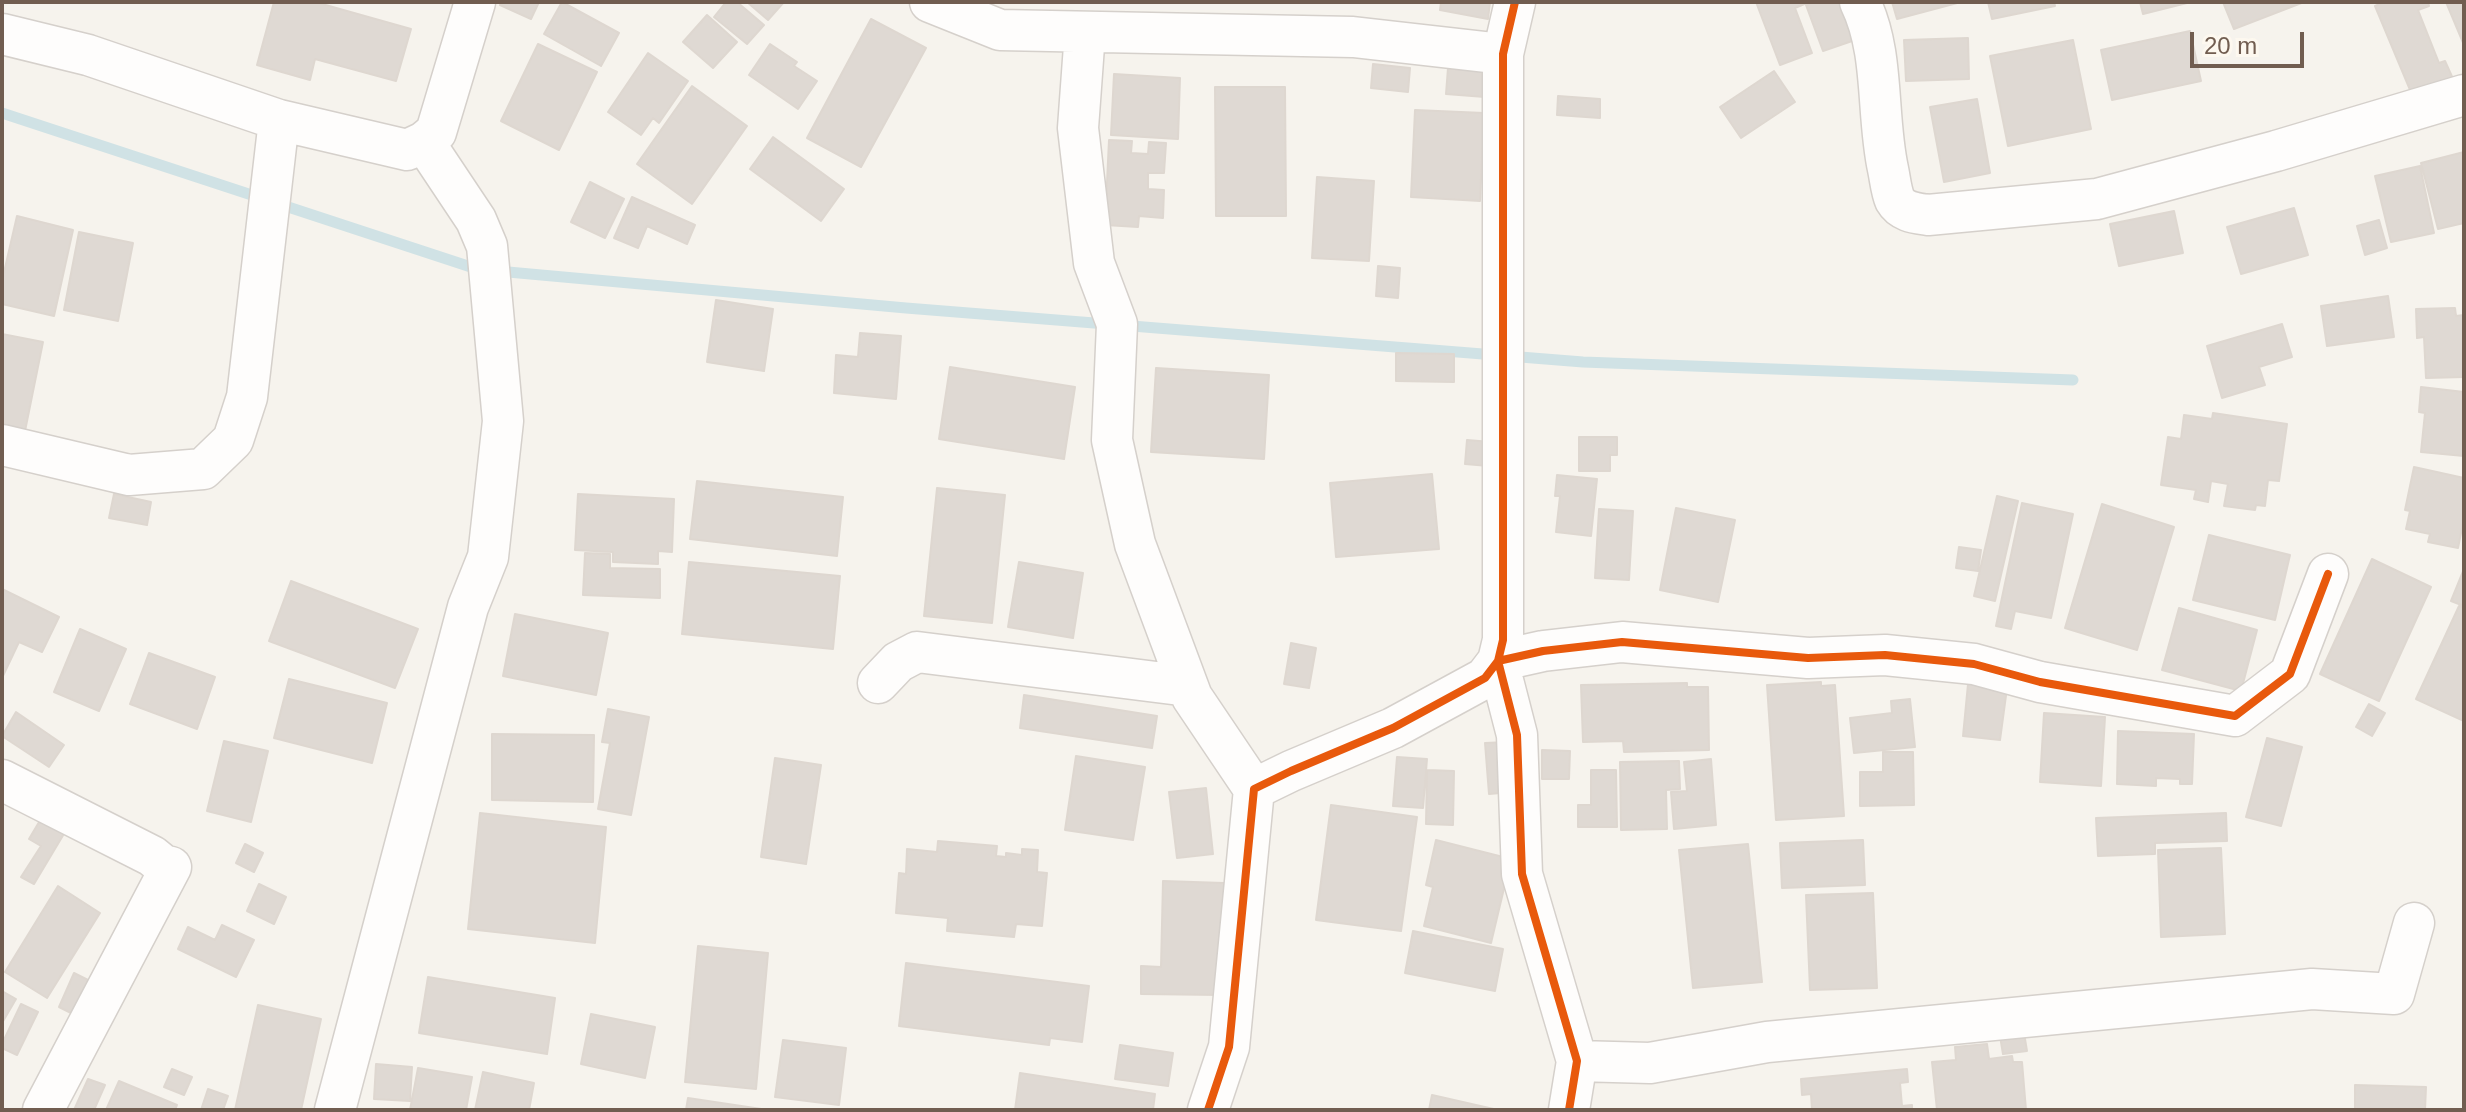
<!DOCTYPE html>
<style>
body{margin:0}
#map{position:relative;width:2466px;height:1112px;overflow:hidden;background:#f6f3ed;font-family:Helvetica,sans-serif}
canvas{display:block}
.frame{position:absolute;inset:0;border:4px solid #715d50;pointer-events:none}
.scale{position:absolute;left:2190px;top:32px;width:114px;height:36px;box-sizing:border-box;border:4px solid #715d50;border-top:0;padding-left:10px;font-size:24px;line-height:28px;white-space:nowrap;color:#715d50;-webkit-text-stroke:6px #fdf8ef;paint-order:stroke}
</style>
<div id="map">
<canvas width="2466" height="1112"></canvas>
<div class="frame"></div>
<div class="scale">20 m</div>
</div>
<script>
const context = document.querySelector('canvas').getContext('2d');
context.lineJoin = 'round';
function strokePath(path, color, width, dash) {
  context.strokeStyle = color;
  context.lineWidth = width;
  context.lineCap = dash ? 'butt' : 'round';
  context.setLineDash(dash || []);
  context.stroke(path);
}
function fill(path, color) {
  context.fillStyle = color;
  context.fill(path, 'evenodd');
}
const stream = new Path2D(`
 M2 113 480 270
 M497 271 906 308 1583 362 2073 380`);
const building = new Path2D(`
 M274 2H315L411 29 396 81 315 59 310 80 257 65Z
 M501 2H539L531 19 500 5Z
 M562 2 619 33 601 66 544 34Z
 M726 2H737L764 25 747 44 714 17Z
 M747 2H784L768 20Z
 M1441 2H1490L1488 19 1440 10Z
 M1756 2H1809L1795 8 1812 53 1780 65Z
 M1814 2H1842L1855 40 1823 51 1806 5Z
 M1892 2H1961L1897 19Z
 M1988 2H2054L2055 6 1992 19Z
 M2140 2H2191L2143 14Z
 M2223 2H2304L2234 29Z
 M2384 2H2428L2429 6 2418 10 2439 63 2445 61 2454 81 2413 97 2375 6Z
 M2446 2H2464V45Z
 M707 15 737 42 713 68 683 42Z
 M871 19 926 48 861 167 807 138Z
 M2190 31 2201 81 2112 100 2101 50Z
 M1968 38 1969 79 1906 81 1904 40Z
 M2073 40 2091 129 2008 146 1990 56Z
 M538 44 597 72 559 150 501 121Z
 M770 44 797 62 794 66 817 81 798 109 749 75Z
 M648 53 688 81 659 123 653 118 641 135 608 112Z
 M1373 64 1410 68 1408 92 1371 88Z
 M1448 68 1487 72 1485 97 1446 94Z
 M1774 71 1795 102 1741 138 1720 107Z
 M1114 74 1180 78 1178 139 1111 135Z
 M692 86 747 126 692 204 637 164Z
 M1215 87H1285L1286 216H1216Z
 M1558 96 1600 99V118L1557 115Z
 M1977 99 1990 173 1944 182 1930 107Z
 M1415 110 1484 113 1480 201 1411 197Z
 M773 137 844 189 821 221 750 169Z
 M1109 140 1132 141 1131 153 1148 154 1149 142 1166 143 1164 173H1148V189L1164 190 1163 218 1139 216 1138 227 1105 225Z
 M2464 152V223L2438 229 2421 163Z
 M2420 166 2434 233 2391 242 2375 176Z
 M1317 177 1374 181 1369 261 1312 258Z
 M590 182 624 199 605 238 571 222Z
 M632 197 695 225 687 244 647 226 638 248 614 238Z
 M2294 208 2308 255 2241 274 2227 227Z
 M2174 211 2183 253 2119 266 2110 224Z
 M17 216 73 230 54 316 2 304V281Z
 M2379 220 2387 248 2365 255 2357 226Z
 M79 232 133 243 118 321 64 310Z
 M1378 266 1400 268 1398 298 1376 296Z
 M2388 296 2394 337 2327 346 2321 306Z
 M716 300 773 309 764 371 707 362Z
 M2455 308 2456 316 2464 315V377L2426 378 2424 337 2417 338 2416 309Z
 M2282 324 2292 357 2259 367 2265 385 2222 398 2207 346Z
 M860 333 901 336 896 399 834 393 836 355 858 357Z
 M2 334 43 342 25 431 2 426Z
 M1396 353 1454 354V382L1396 381Z
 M950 367 1075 387 1064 459 939 439Z
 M1156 368 1269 375 1264 459 1151 452Z
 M2421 387 2464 392V456L2421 452 2425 413 2419 412Z
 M2213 413 2287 424 2279 481 2268 480 2265 506 2256 505 2255 510 2224 506 2228 484 2211 481 2208 502 2194 499 2196 490 2161 485 2168 437 2181 439 2184 415 2212 419Z
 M1579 437H1617V455H1610V471H1579Z
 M1467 440 1491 442 1489 466 1465 464Z
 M2414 467 2464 478V518L2458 548 2428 542 2430 534 2406 529 2410 511 2405 510Z
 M1432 474 1439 549 1336 557 1330 483Z
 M1557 475 1597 479 1591 536 1556 532 1560 496H1555Z
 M697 481 843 497 837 556 690 539Z
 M937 488 1005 495 992 623 924 616Z
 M114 494 151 502 147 525 109 518Z
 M578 494 674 499 672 552 658 551V564L613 562V552L575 550Z
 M1997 496 2018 501 1995 601 1974 596Z
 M2022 503 2073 514 2051 618 2015 611 2011 629 1996 626Z
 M2102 504 2174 527 2137 650 2065 628Z
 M1676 508 1735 520 1718 602 1660 590Z
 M1599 509 1633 511 1629 580 1595 578Z
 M2209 535 2290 555 2275 620 2193 600Z
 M1959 547 1981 550 1978 571 1956 568Z
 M585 553 610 554V568L660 569V598L583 595Z
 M2372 559 2431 587 2379 701 2320 674Z
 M689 562 840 576 833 649 682 634Z
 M1019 562 1083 573 1073 638 1008 627Z
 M2464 569V606L2451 601Z
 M291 581 418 629 395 688 269 641Z
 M2 589 59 617 42 652 19 642 2 678Z
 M2459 606 2464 608V721L2416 699Z
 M2179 608 2257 630 2241 691 2162 670Z
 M515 614 608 633 596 695 503 676Z
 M80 629 126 649 99 711 54 692Z
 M1291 643 1316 648 1309 688 1284 684Z
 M149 653 215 677 197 729 130 704Z
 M289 679 387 703 372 763 274 738Z
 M1821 682V686L1835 685 1844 816 1776 820 1767 685Z
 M1687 683V687H1708L1709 750 1624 752 1623 741 1583 742 1581 685Z
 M1968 684 2007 688 2000 740 1963 736Z
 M1024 695 1157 716 1152 748 1020 728Z
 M1910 699 1915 747 1854 753 1850 718 1892 713 1891 701Z
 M2369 704 2385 713 2372 736 2356 727Z
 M608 709 649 717 631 815 598 809 610 743 602 742Z
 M16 712 64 745 49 767 2 736Z
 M2044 713 2105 717 2101 786 2040 782Z
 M2118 731 2194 734 2192 784H2180V779L2156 778V786L2117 784Z
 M492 734 594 735 593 802 492 800Z
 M2267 738 2302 747 2281 826 2246 817Z
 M224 741 268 751 251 822 207 811Z
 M1508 742 1512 792 1489 794 1485 743Z
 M1542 750 1570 751 1569 779H1542Z
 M1883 752H1913L1914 805 1860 806V772H1883Z
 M1076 756 1145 767 1133 840 1065 830Z
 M1397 757 1427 759 1423 808 1393 806Z
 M775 758 821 765 806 864 761 857Z
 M1711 759 1716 825 1674 829 1671 792 1687 791 1684 762Z
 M1679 761 1680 789 1666 790 1667 829 1621 830 1620 762Z
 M1427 770 1454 771 1453 825 1426 824Z
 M1591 770H1616L1617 827H1578V805H1591Z
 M1206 788 1213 854 1177 858 1169 792Z
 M1331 805 1417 817 1401 931 1316 920Z
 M48 807 71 822 34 884 21 877 41 846 29 839Z
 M480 813 606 827 595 943 468 929Z
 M2226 813 2227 841 2155 843V854L2098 856 2096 818Z
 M1436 840 1511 859 1491 943 1424 926 1433 887 1426 885Z
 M1863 840 1865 885 1782 888 1780 843Z
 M938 841 997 846 996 856 1006 857V853L1022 855V849L1038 850 1037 872 1047 873 1042 926 1016 924 1014 937 947 931 948 918 896 913 899 873 906 874 907 849 937 852Z
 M245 844 263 853 254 872 236 863Z
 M1748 844 1762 982 1693 988 1679 850Z
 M2221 848 2225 934 2161 937 2158 850Z
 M1163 881 1224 883 1221 995 1141 994V966L1161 967Z
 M259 884 286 897 274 924 247 911Z
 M58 886 100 913 47 998 5 972Z
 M1873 893 1877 988 1810 990 1806 895Z
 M222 925 254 940 236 977 178 949 188 927 215 940Z
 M1413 931 1503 949 1495 991 1405 973Z
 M698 946 768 953 756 1089 685 1082Z
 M906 963 1089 986 1082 1042 1050 1038 1049 1045 899 1026Z
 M74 973 90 981 75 1015 59 1007Z
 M428 977 555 998 547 1054 419 1033Z
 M2 991 16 999 2 1023Z
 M21 1004 38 1012 17 1055 2 1048V1044Z
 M258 1005 321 1019 301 1110H235Z
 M591 1014 655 1027 645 1078 581 1064Z
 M2024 1033 2027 1051 2003 1054 2000 1036Z
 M783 1040 846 1048 839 1105 775 1097Z
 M1987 1044 1989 1059 2012 1056 2013 1062H2022L2026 1110H1937L1932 1062 1956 1060 1955 1047Z
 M1120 1045 1173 1053 1168 1086 1115 1079Z
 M376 1064 412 1067 410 1101 374 1099Z
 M418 1068 472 1077 466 1110H410Z
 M172 1069 192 1077 184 1095 164 1087Z
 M1907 1069 1908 1082 1900 1083 1902 1106 1912 1105V1110H1812L1811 1094 1802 1095 1801 1079Z
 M483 1072 534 1083 529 1110H475Z
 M1020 1073 1155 1094 1153 1110H1015Z
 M88 1079 105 1085 94 1110H74Z
 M119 1081 177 1105 175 1110H106Z
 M2355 1085 2426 1087 2425 1110H2355Z
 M208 1089 228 1096 223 1110H201Z
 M1432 1095 1498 1110H1429Z
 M688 1098 768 1110H686Z`);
const minor = new Path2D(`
 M930 2 1000 30 1353 37 1503 54
 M1860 2C1885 53 1876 114 1888 169 1890 178 1891 191 1895 200 1902 212 1915 213 1928 215L2097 199 2276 151 2464 95
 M1085 32 1078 128 1094 263 1117 324 1112 440 1135 544 1192 697 1254 789
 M2 34 88 55 279 120 407 150 424 142 436 132 475 2
 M2 445 129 475 203 469 233 440 247 397 279 120
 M878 683 898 662 917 652 1188 686
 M2 780 152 856 163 865 171 867 43 1110
 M1577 1061 1650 1063 1767 1042 2312 989 2394 994 2414 923
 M335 1110 468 607 488 557 503 421 487 246 476 220 424 142
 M1208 1110 1229 1047 1254 789 1291 771 1393 728 1485 678 1498 661 1503 640V54L1515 2
 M1569 1110 1577 1061 1522 874 1517 735 1498 661 1543 651 1622 642 1808 658 1885 655 1974 664 2040 682 2235 716 2290 674 2328 574`);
const cycleway = new Path2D(`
 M1208 1110 1229 1047 1254 789 1291 771 1393 728 1485 678 1498 661 1503 640V54L1515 2
 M1569 1110 1577 1061 1522 874 1517 735 1498 661 1543 651 1622 642 1808 658 1885 655 1974 664 2040 682 2235 716 2290 674 2328 574`);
strokePath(stream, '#d0e2e5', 11);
fill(building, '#dfd9d3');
strokePath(building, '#ded7d0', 2);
strokePath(minor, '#d5d0cb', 43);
strokePath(minor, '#fefdfc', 40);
strokePath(cycleway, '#e8590c', 8);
</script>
